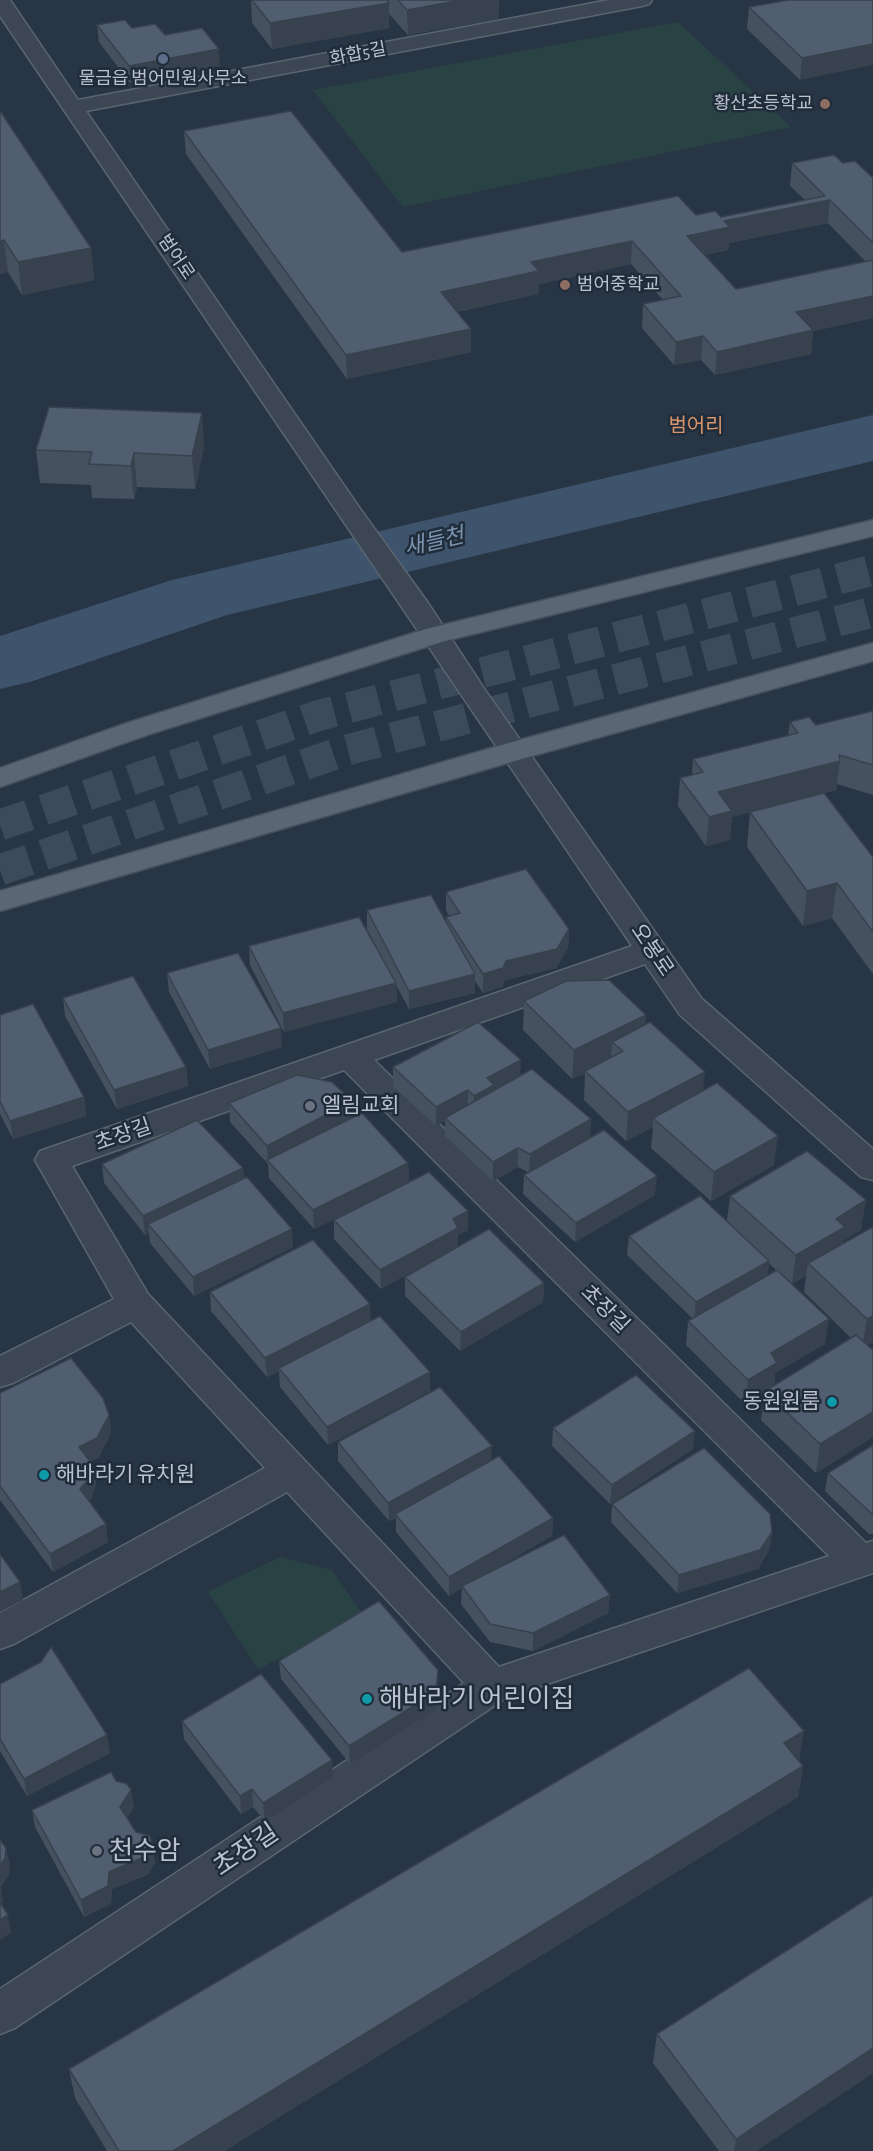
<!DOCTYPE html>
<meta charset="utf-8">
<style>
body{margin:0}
canvas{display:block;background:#273544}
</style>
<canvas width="873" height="2151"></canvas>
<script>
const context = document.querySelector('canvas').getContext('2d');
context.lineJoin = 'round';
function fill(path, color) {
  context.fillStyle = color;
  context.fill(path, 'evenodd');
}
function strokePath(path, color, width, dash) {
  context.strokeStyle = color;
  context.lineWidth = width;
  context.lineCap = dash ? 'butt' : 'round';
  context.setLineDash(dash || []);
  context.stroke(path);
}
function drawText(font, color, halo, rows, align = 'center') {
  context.font = font + ' "Alegreya Sans","Noto Sans KR",sans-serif';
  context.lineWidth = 5;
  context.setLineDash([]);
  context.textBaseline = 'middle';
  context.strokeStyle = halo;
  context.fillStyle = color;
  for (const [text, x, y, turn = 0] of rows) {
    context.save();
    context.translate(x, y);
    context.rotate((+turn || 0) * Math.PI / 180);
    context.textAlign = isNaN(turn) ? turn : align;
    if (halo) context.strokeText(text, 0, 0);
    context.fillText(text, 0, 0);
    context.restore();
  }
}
const green = new Path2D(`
 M678 22 791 127 403 207 313 90Z
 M280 1557 332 1570 364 1617 258 1669 208 1592Z`);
const river = new Path2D(`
 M873 415V461L227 615 30 682 0 689V636L172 580Z`);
const majorTunnel = new Path2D(`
 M0 825 317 716 873 570
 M0 870 347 750 873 612`);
const minor = new Path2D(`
 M0 0H10L78 100 609 0H652L649 4 642 6 86 111 361 510 428 603 485 690 702 999 873 1149V1180L861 1177 680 1015 645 964 374 1060 866 1543 873 1541V1573L506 1698 15 2028 0 2034V1989L464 1683 287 1492 14 1644 0 1649V1613L265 1468 131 1322 13 1383 0 1387V1356L114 1299 35 1160 40 1151 632 946 0 16ZM344 1070 829 1556 499 1667 148 1294 72 1166Z`);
const major = new Path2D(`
 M873 520V536L445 641 147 735 0 787V768L127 723 426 629Z
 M873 643V661L525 758 0 911V891L505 744Z`);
const wall = new Path2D(`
 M251 0H499L498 19 408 35 389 14V28L272 49 252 23Z
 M873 0 800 80 747 29 749 7Z
 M97 25 132 28 165 35 220 66 130 83 99 42Z
 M0 111 91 248 94 280 22 295 8 272 0 274Z
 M184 131 402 252 696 215 721 217 805 200 790 186 792 163H843L873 178V318L813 331 811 354 715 375 701 360 674 365 642 328 643 304 663 300 631 264 539 284 538 294 457 312 471 352 347 379 186 154ZM828 223 865 261 736 289 705 255 728 250 729 243Z
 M204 446 195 489 137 487 134 499 92 498 91 485 40 483 36 450Z
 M873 711V795L837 784 836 790 824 793 873 857V974L832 918 803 926 747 847 750 812 765 808 732 817 730 840 706 846 678 806 680 778 692 775 693 759 788 735 790 722 816 725Z
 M446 892 569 929 568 948 556 968 505 980 502 987 483 993 475 981V993L409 1009 396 985 397 1002 284 1032 250 965 249 946 379 952 367 929V910L446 921V917L449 916 446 910Z
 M167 973 282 1047 210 1069 169 992Z
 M63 998 186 1067 188 1086 117 1109 65 1016Z
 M524 1001 645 1025 703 1091 774 1165 711 1201 651 1148 653 1127 626 1141 584 1100 585 1073 572 1079 523 1030Z
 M0 1015 84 1097 86 1116 13 1139 0 1114Z
 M393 1067 520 1075 591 1119 590 1138 655 1195 575 1242 523 1194 524 1175 528 1172 518 1167 493 1181 445 1136V1121L436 1126 393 1086Z
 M229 1103 353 1118 408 1163 409 1182 314 1229 269 1178 268 1164 230 1122Z
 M102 1164 243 1168 244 1179 293 1247 194 1296 150 1243 149 1233 145 1235 104 1183Z
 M730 1196 861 1230 843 1241 842 1244 873 1227V1342L868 1345 873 1350V1437L816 1473 761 1420 765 1393 745 1404 686 1345 688 1321 692 1318 627 1255 629 1236 727 1221ZM769 1263 776 1270 767 1275ZM806 1276 804 1292 851 1338 774 1385 775 1373 825 1344 792 1284Z
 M334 1220 468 1230 458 1235 381 1289 334 1239Z
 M405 1277 544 1283 543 1302 460 1351 405 1296Z
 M210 1292 370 1304V1320L430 1391 328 1445 280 1387 279 1371 267 1377 211 1311Z
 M0 1393 109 1415 111 1433 99 1457 90 1461 93 1465 96 1484 91 1499 89 1501 108 1542 53 1572 0 1500Z
 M553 1428 693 1449 610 1504 552 1446Z
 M338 1442 491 1460 553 1518 552 1536 486 1574 610 1595 608 1613 533 1651 490 1642 461 1604 462 1588 449 1596 396 1532V1518L389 1521 338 1461Z
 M873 1445V1534H869L825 1491 828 1473Z
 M612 1504 772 1532 769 1550 758 1569 677 1593 611 1522Z
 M279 1661 438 1688 436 1710 350 1764 281 1679Z
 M0 1684 110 1753 27 1796 0 1751Z
 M182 1721 333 1778 265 1821 253 1807 241 1814 184 1739Z
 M799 1761 803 1766 798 1797 224 2151H107L75 2098 69 2069Z
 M116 1781 134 1807 127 1818 136 1832 152 1845 155 1863 147 1875 112 1889 111 1904 84 1917 35 1827 32 1810Z
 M873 1895V2073L756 2151H719L653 2063 657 2034Z`);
const shadedWall = new Path2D(`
 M462 0H499L498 19 408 35 407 10Z
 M389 3V28L272 49 270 23Z
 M873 44V65L800 80 802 58Z
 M219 49 220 66 130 83 129 66Z
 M830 200 828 223 729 243 728 250 686 259 687 236 724 221Z
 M4 240 8 272 0 274V241Z
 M632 241 631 264 539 284 538 294 441 315V292L531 262Z
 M91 248 94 280 22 295 18 262Z
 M873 296V318L813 331 811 354 715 375 717 352 796 312Z
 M471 329V352L347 379 346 355Z
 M703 336 701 360 674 365 676 342Z
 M202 413 204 446 195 489 192 456Z
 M134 453 137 487 134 499 131 466Z
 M840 761 836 790 732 817 730 840 706 846 709 817 718 792Z
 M837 883 832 918 803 926 807 891Z
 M569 929 568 948 556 968 505 980 502 987 483 993V974L506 961Z
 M475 974V993L409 1009V991Z
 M396 983 397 1002 284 1032 283 1013Z
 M646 1015 644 1045 623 1051 612 1042 611 1060 585 1071V1073L572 1079 574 1050Z
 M281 1028 282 1047 210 1069 208 1050Z
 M521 1060 520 1079 473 1114 474 1096 487 1078Z
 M186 1067 188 1086 117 1109 114 1090Z
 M705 1072 702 1101 653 1118V1127L626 1141 628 1112Z
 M468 1090V1109L445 1118V1121L436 1126V1107Z
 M84 1097 86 1116 13 1139 10 1121Z
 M352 1101 353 1119 268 1160 267 1146Z
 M591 1119 590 1138 529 1173 530 1154Z
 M778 1136 774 1165 711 1201 714 1172Z
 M518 1148V1167L493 1181V1162Z
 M408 1163 409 1182 314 1229 313 1210Z
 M243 1168 244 1187 148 1224 149 1233 145 1235 143 1216Z
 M657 1176 655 1195 575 1242 576 1223Z
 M866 1200 861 1230 843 1241 841 1256 808 1263 806 1276 792 1284 796 1255 836 1219Z
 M468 1211V1230L458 1235V1247L381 1289 380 1270 453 1219Z
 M292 1229 293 1247 194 1296 193 1277Z
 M769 1261 767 1280 694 1321 696 1302Z
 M544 1283 543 1302 460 1351 461 1332Z
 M370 1304 371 1323 279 1368V1371L267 1377 265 1358Z
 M873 1316V1342L862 1348 867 1319Z
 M829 1319 825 1344 775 1373 774 1388 765 1391V1393L745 1404 748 1380 771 1353Z
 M430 1372V1391L328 1445 327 1427Z
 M873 1412V1437L816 1473 820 1444Z
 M109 1415 111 1433 99 1457 82 1466 79 1447Z
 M695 1431 693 1449 610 1504 612 1485Z
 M492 1446 491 1464 395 1514 396 1518 389 1521 388 1503Z
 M93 1465 96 1484 91 1499 82 1507 80 1489Z
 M553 1518 552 1536 463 1587 462 1586V1588L449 1596V1577Z
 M106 1524 108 1542 53 1572 50 1554Z
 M772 1532 769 1550 758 1569 677 1593 679 1575Z
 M20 1582 23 1600 0 1612V1592Z
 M610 1595 608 1613 533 1651V1633Z
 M438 1670V1688L436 1710 350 1764 349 1746Z
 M804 1731 799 1762 784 1743Z
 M107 1735 110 1753 27 1796 24 1779Z
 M332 1760 333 1778 265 1821 263 1803Z
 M803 1766 798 1797 224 2151H173Z
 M252 1789 253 1807 241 1814 240 1796Z
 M131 1790 134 1807 123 1825 120 1807Z
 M152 1845 155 1863 147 1875 112 1889 111 1904 84 1917 81 1900 109 1872Z
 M6 1848 10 1865 9 1875 1 1887 3 1901 0 1904V1866Z
 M8 1915 11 1933 0 1940V1920Z
 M873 2048V2073L756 2151H734L736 2139Z`);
const building = new Path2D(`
 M252 0H387L389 3 270 23Z
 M398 0H462L407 10Z
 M789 0H873V44L802 58 749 7Z
 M125 20 132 28 155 24 165 35 202 28 219 49 129 66 97 25Z
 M0 111 91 248 18 262 4 240 0 241Z
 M291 111 402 252 678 196 696 215 715 211 721 217 825 196 792 163 834 155 843 163 855 161 873 178V243L830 200 724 221 730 227 687 236 736 289 873 260V296L796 312 813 330 717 352 703 336 676 342 643 304 681 296 632 241 531 262 539 271 441 292 471 329 346 355 184 131Z
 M49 407 202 413 192 456 134 453 131 466 89 464 92 452 36 450Z
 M873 711V765L839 755 840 761 718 792 732 811 709 817 680 778 703 772 693 759 798 733 790 722 809 717 816 725Z
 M824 793 873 857V932L837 883 807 891 750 812Z
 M526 869 569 929 557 949 506 961 503 968 483 974 446 917 460 913 446 892Z
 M431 895 475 974 409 991 367 910Z
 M359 917 396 983 283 1013 249 946Z
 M238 953 281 1028 208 1050 167 973Z
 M133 976 186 1067 114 1090 63 998Z
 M609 980 646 1015 574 1050 524 1001 566 981Z
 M33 1004 84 1097 10 1121 0 1101V1015Z
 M478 1022 521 1060 487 1078 494 1085 474 1096 468 1090 436 1107 393 1067Z
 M650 1022 705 1072 628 1112 585 1071 623 1051 612 1042Z
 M532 1069 591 1119 530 1154 518 1148 493 1162 445 1118Z
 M297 1075 332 1082 352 1101 267 1146 229 1103Z
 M717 1083 778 1136 714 1172 653 1118Z
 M362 1113 408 1163 313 1210 267 1160Z
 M197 1120 243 1168 143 1216 102 1164Z
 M604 1130 657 1176 576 1223 524 1175Z
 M807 1151 866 1200 836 1219 845 1227 796 1255 730 1196Z
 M429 1172 468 1211 453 1219 458 1228 380 1270 334 1220Z
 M247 1177 292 1229 193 1277 148 1224Z
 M700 1196 769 1261 696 1302 629 1236Z
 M873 1227V1316L867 1319 808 1263Z
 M489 1229 544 1283 461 1332 405 1277Z
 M313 1240 370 1304 265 1358 210 1292Z
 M777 1270 829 1319 771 1353 777 1363 748 1380 688 1321Z
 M380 1316 430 1372 327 1427 279 1368Z
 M856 1335 873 1350V1412L820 1444 765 1391Z
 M71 1358 103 1398 109 1415 97 1438 79 1447 93 1465 88 1480 80 1489 106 1524 50 1554 0 1486V1393Z
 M636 1375 695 1431 612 1485 553 1428Z
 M440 1387 492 1446 388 1503 338 1442Z
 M873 1445V1515L828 1473Z
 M704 1448 770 1514 772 1532 760 1550 679 1575 612 1504Z
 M499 1456 553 1518 449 1577 395 1514Z
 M564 1535 610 1595 533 1633 490 1624 462 1586Z
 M0 1554 20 1582 0 1592Z
 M379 1601 438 1670 436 1692 349 1746 279 1661Z
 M51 1647 107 1735 24 1779 0 1739V1684L41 1662Z
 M749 1668 804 1731 784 1743 803 1766 173 2151H119L69 2069Z
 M261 1674 332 1760 263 1803 252 1789 240 1796 182 1721Z
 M111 1772 116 1781 127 1784 131 1790 120 1807 136 1832 150 1836 152 1845 144 1857 109 1872 108 1886 81 1900 32 1810Z
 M0 1840 6 1848 5 1858 0 1866Z
 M873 1895V2048L736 2139 657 2034Z
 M0 1903 8 1915 0 1920Z`);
const markers = [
 [163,59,6,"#5c6f8a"],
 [825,104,6,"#8d6e63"],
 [565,285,6,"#8d6e63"],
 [310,1106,6,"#6b7280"],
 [832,1402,6,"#0f9aa8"],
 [44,1475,6,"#0f9aa8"],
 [367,1699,6,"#0f9aa8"],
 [97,1851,6,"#6b7280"]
];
const farStreetnames = [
 ["화합5길",358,54,-11],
 ["범어로",176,257,56]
];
const farPoinames = [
 ["물금읍 범어민원사무소",163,79],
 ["황산초등학교",813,104,"right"],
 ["범어중학교",577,285,"left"]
];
const farQuarternames = [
 ["범어리",696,426]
];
const streetNames = [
 ["오봉로",652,950,56],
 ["초장길",123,1135,-19],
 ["초장길",605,1309,45]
];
const poiNames = [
 ["엘림교회",322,1106],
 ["동원원룸",820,1402,"right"],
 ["해바라기 유치원",56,1475]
];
const waterNames = [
 ["새들천",434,542,-13]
];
const nearPoinames = [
 ["해바라기 어린이집",379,1699],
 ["천수암",109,1851]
];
const nearStreetnames = [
 ["초장길",246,1850,-34]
];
fill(green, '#294345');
fill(river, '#3e546d');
strokePath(majorTunnel, '#3d4a59', 31, [31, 15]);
strokePath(minor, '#5a6571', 3);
strokePath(major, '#45505d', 3);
fill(minor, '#3c4753');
fill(major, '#5a6673');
fill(wall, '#45515f');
fill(shadedWall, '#38424e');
fill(building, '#505e6f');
strokePath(building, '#38424e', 1.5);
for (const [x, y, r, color] of markers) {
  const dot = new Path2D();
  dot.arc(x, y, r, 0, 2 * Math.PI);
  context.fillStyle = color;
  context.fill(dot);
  strokePath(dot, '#202c39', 2);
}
drawText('18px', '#b9c2cd', '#202c39', farStreetnames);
drawText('18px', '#b9c2cd', '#202c39', farPoinames);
drawText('20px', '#d7946a', '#202c39', farQuarternames);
drawText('21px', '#b9c2cd', '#202c39', streetNames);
drawText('21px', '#b9c2cd', '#202c39', poiNames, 'left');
drawText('italic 22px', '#7a94b0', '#202c39', waterNames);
drawText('26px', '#b9c2cd', '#202c39', nearPoinames, 'left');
drawText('26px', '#b9c2cd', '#202c39', nearStreetnames);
</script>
